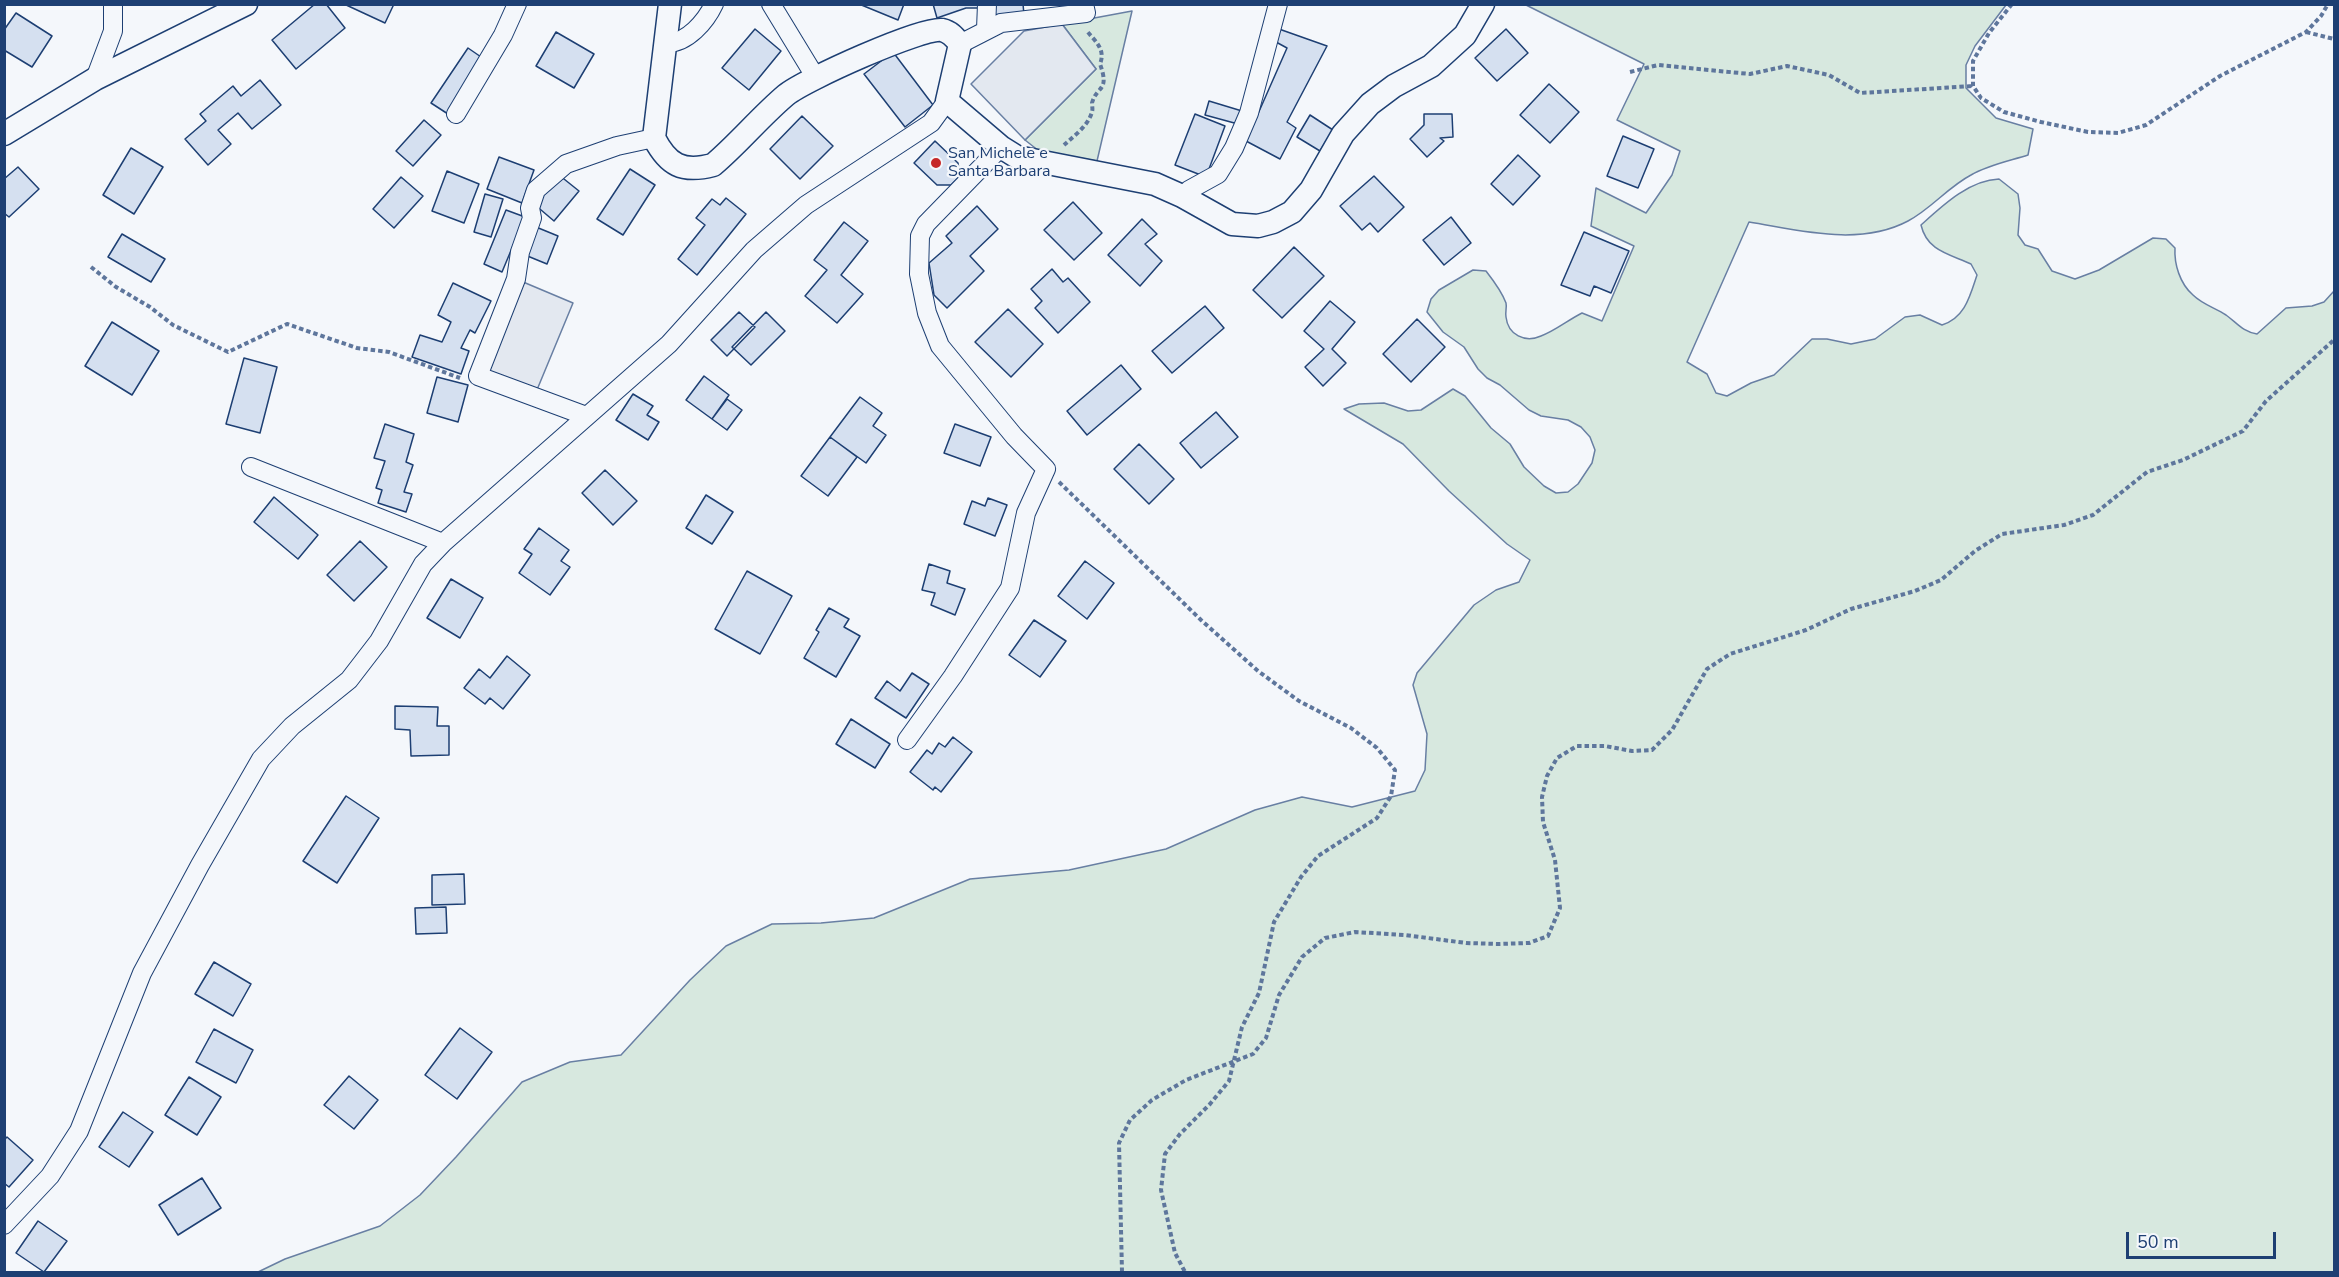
<!DOCTYPE html>
<style>
body{margin:0}
#map{position:relative;width:2339px;height:1277px;overflow:hidden;background:#f4f7fb;font-family:"Nunito Sans",sans-serif}
canvas{display:block}
.frame{position:absolute;inset:0;border:6px solid #1d3f73;pointer-events:none}
.scale{position:absolute;left:2126px;top:1232px;width:150px;height:27px;box-sizing:border-box;border:3px solid #1d3f73;border-top:0;padding-left:8px;font-size:18px;line-height:21px;white-space:nowrap;color:#1d3f73;-webkit-text-stroke:4px #f4f7fb;paint-order:stroke}
</style>
<div id="map">
<canvas width="2339" height="1277"></canvas>
<div class="frame"></div>
<div class="scale">50 m</div>
</div>
<script>
const context = document.querySelector('canvas').getContext('2d');
context.lineJoin = 'round';
function fill(path, color) {
  context.fillStyle = color;
  context.fill(path, 'evenodd');
}
function strokePath(path, color, width, dash) {
  context.strokeStyle = color;
  context.lineWidth = width;
  context.lineCap = dash ? 'butt' : 'round';
  context.setLineDash(dash || []);
  context.stroke(path);
}
function drawText(font, color, halo, rows, align = 'center') {
  context.font = font + ' "Nunito Sans",sans-serif';
  context.lineWidth = 4.5;
  context.setLineDash([]);
  context.textBaseline = 'middle';
  context.strokeStyle = halo;
  context.fillStyle = color;
  for (const [text, x, y, turn = 0] of rows) {
    context.save();
    context.translate(x, y);
    context.rotate((+turn || 0) * Math.PI / 180);
    context.textAlign = isNaN(turn) ? turn : align;
    if (halo) context.strokeText(text, 0, 0);
    context.fillText(text, 0, 0);
    context.restore();
  }
}
const green = new Path2D(`
 M1526 5H2006L1975 46 1966 65V88L1996 118 2033 129 2028 155C2009 161 1988 165 1971 175 1948 187 1931 209 1908 221 1859 247 1799 230 1749 222L1687 362 1707 374 1716 393 1727 396 1751 383 1774 375 1812 339H1827L1851 344 1875 339 1905 317 1920 315 1942 325C1965 318 1970 296 1977 275L1971 264C1949 254 1927 251 1921 225 1942 206 1969 180 1999 179L2018 194 2020 208 2018 235 2025 245 2038 249 2052 271 2075 279 2099 270 2153 238 2166 239 2175 248C2174 264 2180 284 2193 295 2202 304 2215 308 2226 315 2237 323 2243 332 2257 334L2286 308 2312 306 2324 302 2334 291V1272H258L285 1259 380 1226 420 1195 456 1157 522 1082 570 1062 621 1055 690 980 726 946 772 924 821 923 874 918 970 879 1069 870 1166 849 1255 810 1302 797 1352 807 1415 791 1425 770 1427 734 1413 685 1417 673 1474 605 1496 590 1519 582 1530 560 1507 544 1449 491 1403 444 1344 409 1359 404 1384 403 1408 411 1421 410 1453 389 1465 396 1491 428 1510 444 1524 467 1544 486 1556 493 1568 492 1578 484 1592 463 1595 450 1590 437 1581 427 1568 420 1541 416 1529 410 1500 385 1487 378 1478 369 1464 347 1443 332 1427 312 1431 299 1439 290 1473 270 1486 271C1493 280 1502 292 1506 303 1507 307 1505 313 1506 317 1508 335 1525 343 1541 336 1555 331 1568 320 1582 313L1602 321 1634 246 1591 226 1596 188 1646 213 1672 175 1680 151 1617 120 1644 64Z
 M1132 11 1097 161 1039 151 1025 140 1096 69 1062 24Z`);
const parking = new Path2D(`
 M1062 24 1096 69 1025 140 971 84 1024 31Z
 M516 279 573 303 534 397 478 376Z`);
const building = new Path2D(`
 M315 4H326L345 28 296 69 272 40Z
 M344 4H394L385 23Z
 M859 4H904L898 20Z
 M933 4H982V8H966L937 18Z
 M993 4H1023L1024 15 994 18Z
 M16 13 52 36 32 67 4 50V30Z
 M755 29 781 51 749 90 722 68Z
 M1279 29 1327 46 1287 122 1296 128 1280 159 1246 141 1287 48 1276 42Z
 M1506 29 1528 53 1497 81 1475 58Z
 M556 32 594 54 574 88 536 66Z
 M468 48 484 59 448 114 431 103Z
 M893 52 933 105 905 127 864 74Z
 M260 80 281 105 252 129 238 113 218 130 231 144 208 165 185 139 206 121 200 114 233 86 241 96Z
 M1549 84 1579 112 1550 143 1520 115Z
 M1209 101 1242 111 1238 124 1205 115Z
 M1195 114 1225 126 1206 177 1175 165Z
 M1424 114H1452L1453 137 1440 138 1444 141 1427 157 1410 139 1424 125Z
 M1310 115 1333 130 1320 151 1297 137Z
 M802 116 833 146 800 179 770 149Z
 M424 120 441 135 413 166 396 151Z
 M1623 136 1654 149 1638 188 1607 176Z
 M935 141 958 163 960 176 951 185H937L914 163Z
 M131 148 163 167 134 214 103 195Z
 M1518 155 1540 176 1513 205 1491 184Z
 M499 157 534 170 522 203 487 189Z
 M18 167 39 189 9 217 4 213V179Z
 M630 169 655 185 623 235 597 219Z
 M447 171 479 184 464 223 432 211Z
 M559 175 579 191 554 221 534 204Z
 M1374 176 1404 207 1378 232 1370 223 1362 230 1340 206Z
 M401 177 423 196 394 228 373 209Z
 M485 194 503 199 491 237 474 232Z
 M726 198 746 214 697 275 678 259 705 225 696 218 712 199 720 205Z
 M1073 202 1102 233 1074 260 1044 230Z
 M977 206 998 229 970 256 984 271 947 308 934 295 929 263 952 243 946 236Z
 M506 210 525 217 502 272 484 264Z
 M1451 217 1471 243 1444 265 1423 240Z
 M1142 219 1157 234 1145 244 1162 261 1140 286 1108 255Z
 M844 222 868 241 841 275 863 294 837 323 805 296 827 270 814 260Z
 M536 227 558 236 547 264 525 255Z
 M1584 232 1629 251 1611 293 1594 286 1590 296 1561 285Z
 M122 234 165 259 151 282 108 257Z
 M1294 247 1324 276 1282 318 1253 290Z
 M1052 269 1063 282 1068 278 1090 302 1058 333 1035 308 1042 301 1031 289Z
 M453 283 491 301 475 333 470 330 461 348 469 351 461 374 412 357 420 335 442 342 451 322 438 315Z
 M1330 301 1355 322 1332 349 1346 363 1323 386 1305 367 1324 349 1304 331Z
 M1205 306 1224 328 1172 373 1152 351Z
 M1008 309 1043 344 1011 377 975 342Z
 M739 312 755 327 727 356 711 340Z
 M766 312 785 331 751 365 732 347Z
 M1417 319 1445 347 1411 382 1383 354Z
 M112 322 159 351 132 395 85 366Z
 M244 358 277 367 260 433 226 424Z
 M1121 365 1141 389 1087 435 1067 411Z
 M704 376 729 395 712 419 686 400Z
 M437 377 468 385 458 422 427 413Z
 M633 394 653 406 647 415 659 422 648 440 616 420Z
 M860 397 882 413 873 426 886 435 866 463 830 437Z
 M727 399 742 410 727 430 712 419Z
 M1216 412 1238 437 1201 468 1180 443Z
 M385 424 414 434 406 462 413 465 404 492 412 494 406 512 378 503 382 490 376 488 385 461 374 458Z
 M955 424 991 437 980 466 944 453Z
 M830 437 857 457 828 496 801 476Z
 M1139 444 1174 479 1149 504 1114 469Z
 M605 470 637 501 613 525 582 493Z
 M706 495 733 512 712 544 686 528Z
 M274 497 318 535 298 559 254 522Z
 M988 498 1007 505 995 536 964 524 972 501 985 506Z
 M539 528 569 550 561 561 570 567 550 595 519 573 532 554 524 549Z
 M360 541 387 567 354 601 327 575Z
 M1085 561 1114 583 1087 619 1058 596Z
 M929 564 950 571 947 583 965 589 955 615 931 605 935 593 922 590Z
 M747 571 792 596 760 654 715 629Z
 M451 579 483 598 460 638 427 618Z
 M829 608 849 619 844 627 860 636 836 677 804 658 819 632 816 630Z
 M1034 620 1066 641 1040 677 1009 655Z
 M507 656 530 675 503 709 490 698 485 704 464 688 479 669 490 678Z
 M912 673 929 684 906 718 875 698 887 681 900 691Z
 M395 706 438 707 437 726H449V755L411 756 410 730 395 729Z
 M851 719 890 744 875 768 836 744Z
 M953 737 972 752 941 792 935 787 933 790 910 772 927 750 932 754 939 743 945 747Z
 M346 796 379 818 337 883 303 861Z
 M464 874 465 904 432 905V875Z
 M446 907 447 933 416 934 415 908Z
 M214 962 251 984 233 1016 195 994Z
 M460 1028 492 1052 457 1099 425 1075Z
 M214 1029 253 1050 236 1083 196 1062Z
 M349 1076 378 1100 354 1129 324 1105Z
 M189 1077 221 1097 197 1135 165 1115Z
 M123 1112 153 1132 129 1167 99 1147Z
 M7 1137 33 1160 9 1187 4 1183V1140Z
 M202 1178 221 1208 178 1235 159 1205Z
 M38 1221 67 1241 44 1272 16 1253Z`);
const path = new Path2D(`
 M2012 4 1989 33 1973 61V86L1981 98 2004 112 2041 122 2088 132 2118 133 2146 125 2220 76 2306 32 2321 16 2328 4
 M2306 32 2334 39
 M1630 72 1658 65 1750 74 1787 66 1829 75 1860 93 1973 86
 M1064 145C1074 136 1088 126 1092 112 1093 109 1092 106 1092 103 1097 85 1110 92 1100 64 1106 49 1095 41 1086 30
 M91 267 116 287 150 307 173 325 228 352 287 324 357 348 389 352 460 378
 M1059 482 1201 620 1258 671 1299 701 1351 728 1377 748 1395 770 1391 796 1377 818 1318 856 1301 877 1274 922 1259 993 1242 1027 1229 1081 1210 1104 1180 1134 1165 1154 1161 1190 1175 1253 1185 1272
 M1122 1272 1119 1143 1130 1120 1152 1100 1186 1080 1253 1054 1266 1038 1279 995 1302 957 1325 938 1355 932 1405 935 1466 943 1498 944 1529 943 1548 936 1560 908 1555 860 1543 822 1542 797 1547 776 1557 758 1577 746H1605L1632 751 1652 750 1672 730 1707 669 1730 654 1806 630 1851 609 1915 591 1941 580 1975 551 2002 534 2064 525 2093 515 2147 472 2183 460 2243 431 2266 401 2334 340`);
const minor = new Path2D(`
 M771 4 816 78
 M986 29 987 4
 M666 43C687 44 706 21 714 4
 M960 44 1001 23 1086 13 1084 4
 M95 79 113 31V4
 M456 114 503 35 517 4
 M1182 196 1189 190 1218 174 1234 148 1249 113 1278 4
 M586 416 478 376 516 279 520 252 532 218 530 208 536 190 566 164 617 146 654 138
 M251 467 443 543
 M907 740 953 676 1010 588 1026 513 1046 469 1014 436 940 346 927 313 919 274 920 236 926 224 1001 147
 M4 1225 50 1176 79 1131 142 973 200 865 261 759 292 726 349 680 379 641 423 564 443 543 669 344 754 250 806 205 931 123 947 101`);
const tertiary = new Path2D(`
 M670 4 654 138C668 165 682 173 713 165 739 143 760 117 786 95 804 80 922 27 942 30 951 32 955 38 960 44L947 101 1001 147 1017 157 1155 184 1182 196 1232 224 1258 226 1273 222 1292 212 1311 190 1343 134 1370 104 1394 86 1431 66 1465 35 1483 4
 M4 134 95 79 246 4`);
const markers = [
 [936,163,6,"#c62828"]
];
const poiNames = [
 ["San Michele e",948,154],
 ["Santa Barbara",948,172]
];
fill(green, '#d7e8df');
strokePath(green, '#687fa3', 1.5);
fill(parking, '#e3e8f0');
strokePath(parking, '#687fa3', 1.5);
fill(building, '#d5e0f0');
strokePath(building, '#1d3f73', 1.5);
strokePath(minor, '#1d3f73', 20);
strokePath(tertiary, '#1d3f73', 25);
strokePath(path, '#5e769c', 4, [4.5, 3]);
strokePath(minor, '#f4f7fb', 18);
strokePath(tertiary, '#f4f7fb', 22);
for (const [x, y, r, color] of markers) {
  const dot = new Path2D();
  dot.arc(x, y, r, 0, 2 * Math.PI);
  context.fillStyle = color;
  context.fill(dot);
  strokePath(dot, '#f4f7fb', 2);
}
drawText('16px', '#1d3f73', '#f4f7fb', poiNames, 'left');
</script>
